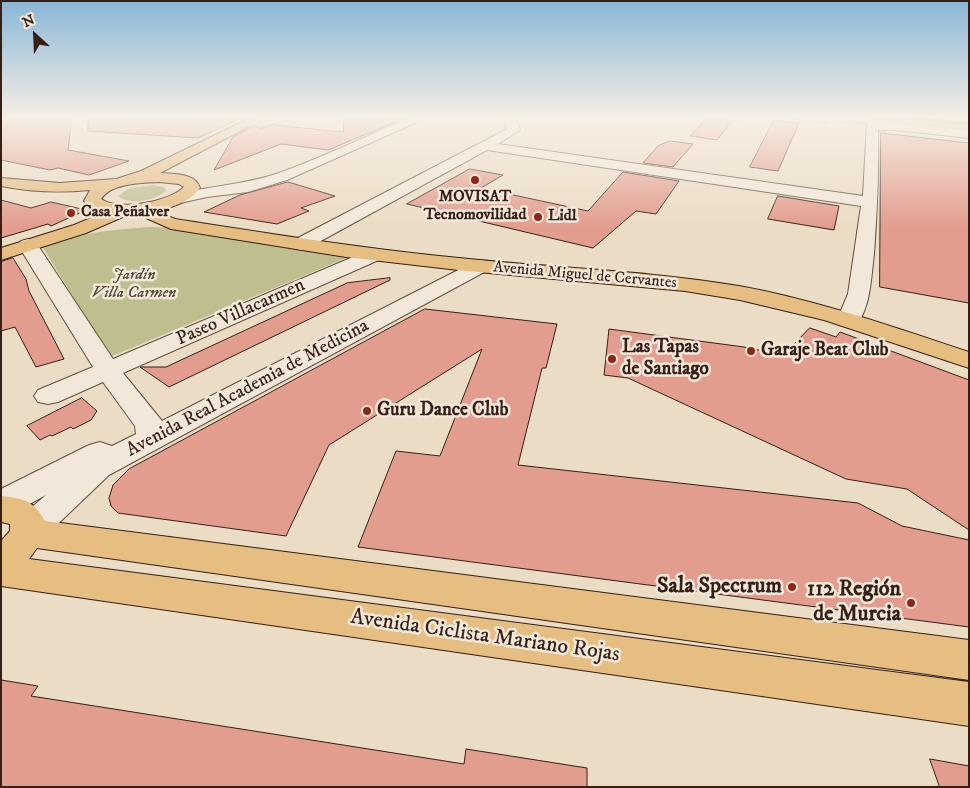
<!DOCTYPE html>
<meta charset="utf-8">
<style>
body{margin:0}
#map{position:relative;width:970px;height:788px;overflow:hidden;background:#ebdcc5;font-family:"IM FELL DW Pica",serif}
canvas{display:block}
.frame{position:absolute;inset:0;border:2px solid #361f15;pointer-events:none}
.north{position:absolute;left:10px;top:10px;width:50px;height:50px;-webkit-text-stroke:4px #f2e8d9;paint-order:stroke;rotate:335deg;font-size:14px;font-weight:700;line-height:20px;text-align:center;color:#361f15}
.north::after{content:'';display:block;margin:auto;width:18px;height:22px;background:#361f15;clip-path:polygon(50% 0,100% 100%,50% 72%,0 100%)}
</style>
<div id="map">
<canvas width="970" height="788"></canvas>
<div class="frame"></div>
<div class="north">N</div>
</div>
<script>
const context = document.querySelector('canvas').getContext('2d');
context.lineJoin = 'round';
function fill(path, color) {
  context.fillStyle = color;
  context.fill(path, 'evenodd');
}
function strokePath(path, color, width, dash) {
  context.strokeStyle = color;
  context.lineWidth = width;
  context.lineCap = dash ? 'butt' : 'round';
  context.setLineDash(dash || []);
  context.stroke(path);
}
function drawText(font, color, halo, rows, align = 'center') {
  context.font = font + ' "IM FELL DW Pica",serif';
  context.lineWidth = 5;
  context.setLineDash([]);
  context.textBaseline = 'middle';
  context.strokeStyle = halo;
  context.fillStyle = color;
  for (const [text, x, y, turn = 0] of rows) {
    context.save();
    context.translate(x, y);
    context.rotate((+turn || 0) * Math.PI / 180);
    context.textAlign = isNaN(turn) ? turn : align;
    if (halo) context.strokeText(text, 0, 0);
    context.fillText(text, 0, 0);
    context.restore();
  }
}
const green = new Path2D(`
 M154 185 164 187 166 191C156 200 129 206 118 196L130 188Z
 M150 227 175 228 346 258 110 357 42 246C77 234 112 229 150 227Z`);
const building = new Path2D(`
 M1 117H72L68 150 129 161 89 175 58 168 50 170 1 160Z
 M89 117H244L198 138 88 131Z
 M344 117H407L328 150 281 144 214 170 233 137 255 126 260 129 274 125 343 132Z
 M708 117H722L731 122 717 140 691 136Z
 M774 120 799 123 778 171 750 167Z
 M881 133 969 143V303L880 287Z
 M670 141 693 144 673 167 643 163 658 146Z
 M470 169 503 175 481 188 588 211 623 172 679 181 656 214 636 211 593 248 407 204Z
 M288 182 335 196 301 208 309 211 277 224 204 212 240 195Z
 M778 196 839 206 834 230 768 219Z
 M1 200 31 208 51 202 86 210 51 226 48 224 1 238Z
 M13 258 26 279 29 291 64 359 36 367 15 327 1 331V262Z
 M390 278V280L169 387 140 367H166L347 283Z
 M425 309 557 324 546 368H542L518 465 858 503 902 526 969 540V627L358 547 396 451 440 456 482 349 329 445 286 536 118 513 111 506 109 498 113 485 129 469Z
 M810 328 836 337 840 332 969 380V530L907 489 846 479 628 378 604 375 609 329 744 347 783 355Z
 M82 398 97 411 91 420 73 429 71 427 52 436 50 435 40 440 27 426Z
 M1 680 38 686 31 696 464 764 466 749 587 768V787H1Z
 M930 759 969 766V787H940Z`);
const path = new Path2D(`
 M770 117 827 123`);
const minor = new Path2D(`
 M273 117H293L291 119 260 127 254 123 256 120Z
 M411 117H426L424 119 287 180 248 192 207 197 180 203 174 201 172 198 174 195C208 186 243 185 276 174 322 158 366 136 411 117Z
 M503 117H515L520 130 498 144 863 196 867 123 840 121 836 119 834 117 891 118 895 119 897 122 969 130V138L896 130H878C879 173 877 211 874 254 871 278 871 304 857 325L849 327 841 325 837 320 848 294 861 206 487 150 308 248 301 250 294 248 292 244 294 240 507 129Z
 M724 117H746C741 122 729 122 724 117Z
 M28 239 35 241 113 359 367 251 374 249 381 251 384 255 381 259 123 373 162 421 474 262 481 260 488 262 491 266 488 270 109 475 41 540 29 544 17 540 11 530 17 520 46 495 13 513 1 516V489L89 445 100 442 112 446 136 434 135 426 103 382 58 402 48 404 38 402 34 396 38 390 93 367 18 245 21 241Z`);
const major = new Path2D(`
 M252 117H267L160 173C173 174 196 173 200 188 190 202 173 207 156 211L175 219C273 234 370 250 469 259 558 268 650 271 739 286 817 300 893 327 969 352V368L824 320 740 300 685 291 467 271 346 257 171 229 137 214 125 216 86 233 1 260V248L74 225 105 212 94 210 84 201 90 190C60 193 31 192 1 186V178L60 183 116 179 141 171ZM159 182 179 184 184 187C168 202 120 211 101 199 111 183 142 183 159 182Z
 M864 117H902L969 123V131L870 121Z
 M1 496C25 499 33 500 45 521L969 640V680L37 548 29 559 969 682V726L1 586V541L10 531V524L1 522Z`);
const tram = new Path2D(`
 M892 117 969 124`);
const markers = [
 [475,180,5,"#8f2418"],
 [71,213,5,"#8f2418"],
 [538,217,5,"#8f2418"],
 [751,351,5,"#8f2418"],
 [612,359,5,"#8f2418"],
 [367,411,5,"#8f2418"],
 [792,587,5,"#8f2418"],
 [911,603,5,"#8f2418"]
];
const farPoinames = [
 ["MOVISAT",475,198,"center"],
 ["Tecnomovilidad",475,216,"center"],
 ["Casa Peñalver",81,213],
 ["Lidl",548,217]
];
const farParknames = [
 ["Jardín",134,276],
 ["Villa Carmen",134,294]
];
const farStreetnames = [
 ["Avenida Miguel de Cervantes",585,276,5]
];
const streetNames = [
 ["Paseo Villacarmen",241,313,-24],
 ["Avenida Real Academia de Medicina",248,389,-28]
];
const poiNames = [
 ["Las Tapas",622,348],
 ["de Santiago",622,370],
 ["Garaje Beat Club",761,351],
 ["Guru Dance Club",377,411]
];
const nearPoinames = [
 ["Sala Spectrum",782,587],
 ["112 Región",901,590],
 ["de Murcia",901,615]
];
const nearStreetnames = [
 ["Avenida Ciclista Mariano Rojas",485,637,8]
];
fill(green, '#bfbe8f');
fill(building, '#e39d8f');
strokePath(building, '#361f15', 1);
strokePath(minor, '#634e41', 2);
strokePath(major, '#361f15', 2);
strokePath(path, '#361f15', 1, [2, 1]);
fill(minor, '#f2e8d9');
fill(major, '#e6be82');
strokePath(tram, '#361f15', 1);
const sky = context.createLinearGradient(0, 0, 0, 227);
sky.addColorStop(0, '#89b6d7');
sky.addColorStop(0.52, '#f6efe5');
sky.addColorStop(1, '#f6efe500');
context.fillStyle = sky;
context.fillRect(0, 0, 970, 227);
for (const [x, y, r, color] of markers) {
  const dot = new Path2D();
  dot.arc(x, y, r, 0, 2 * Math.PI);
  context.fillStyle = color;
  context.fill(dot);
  strokePath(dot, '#f2e8d9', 2);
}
drawText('bold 16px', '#361f15', '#f2e8d9', farPoinames, 'left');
drawText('italic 16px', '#584734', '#f2e8d9', farParknames);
drawText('16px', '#361f15', '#f2e8d9', farStreetnames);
drawText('19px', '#361f15', '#f2e8d9', streetNames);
drawText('bold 19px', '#361f15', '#f2e8d9', poiNames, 'left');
drawText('bold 22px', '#361f15', '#f2e8d9', nearPoinames, 'right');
drawText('22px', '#361f15', '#f2e8d9', nearStreetnames);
</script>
